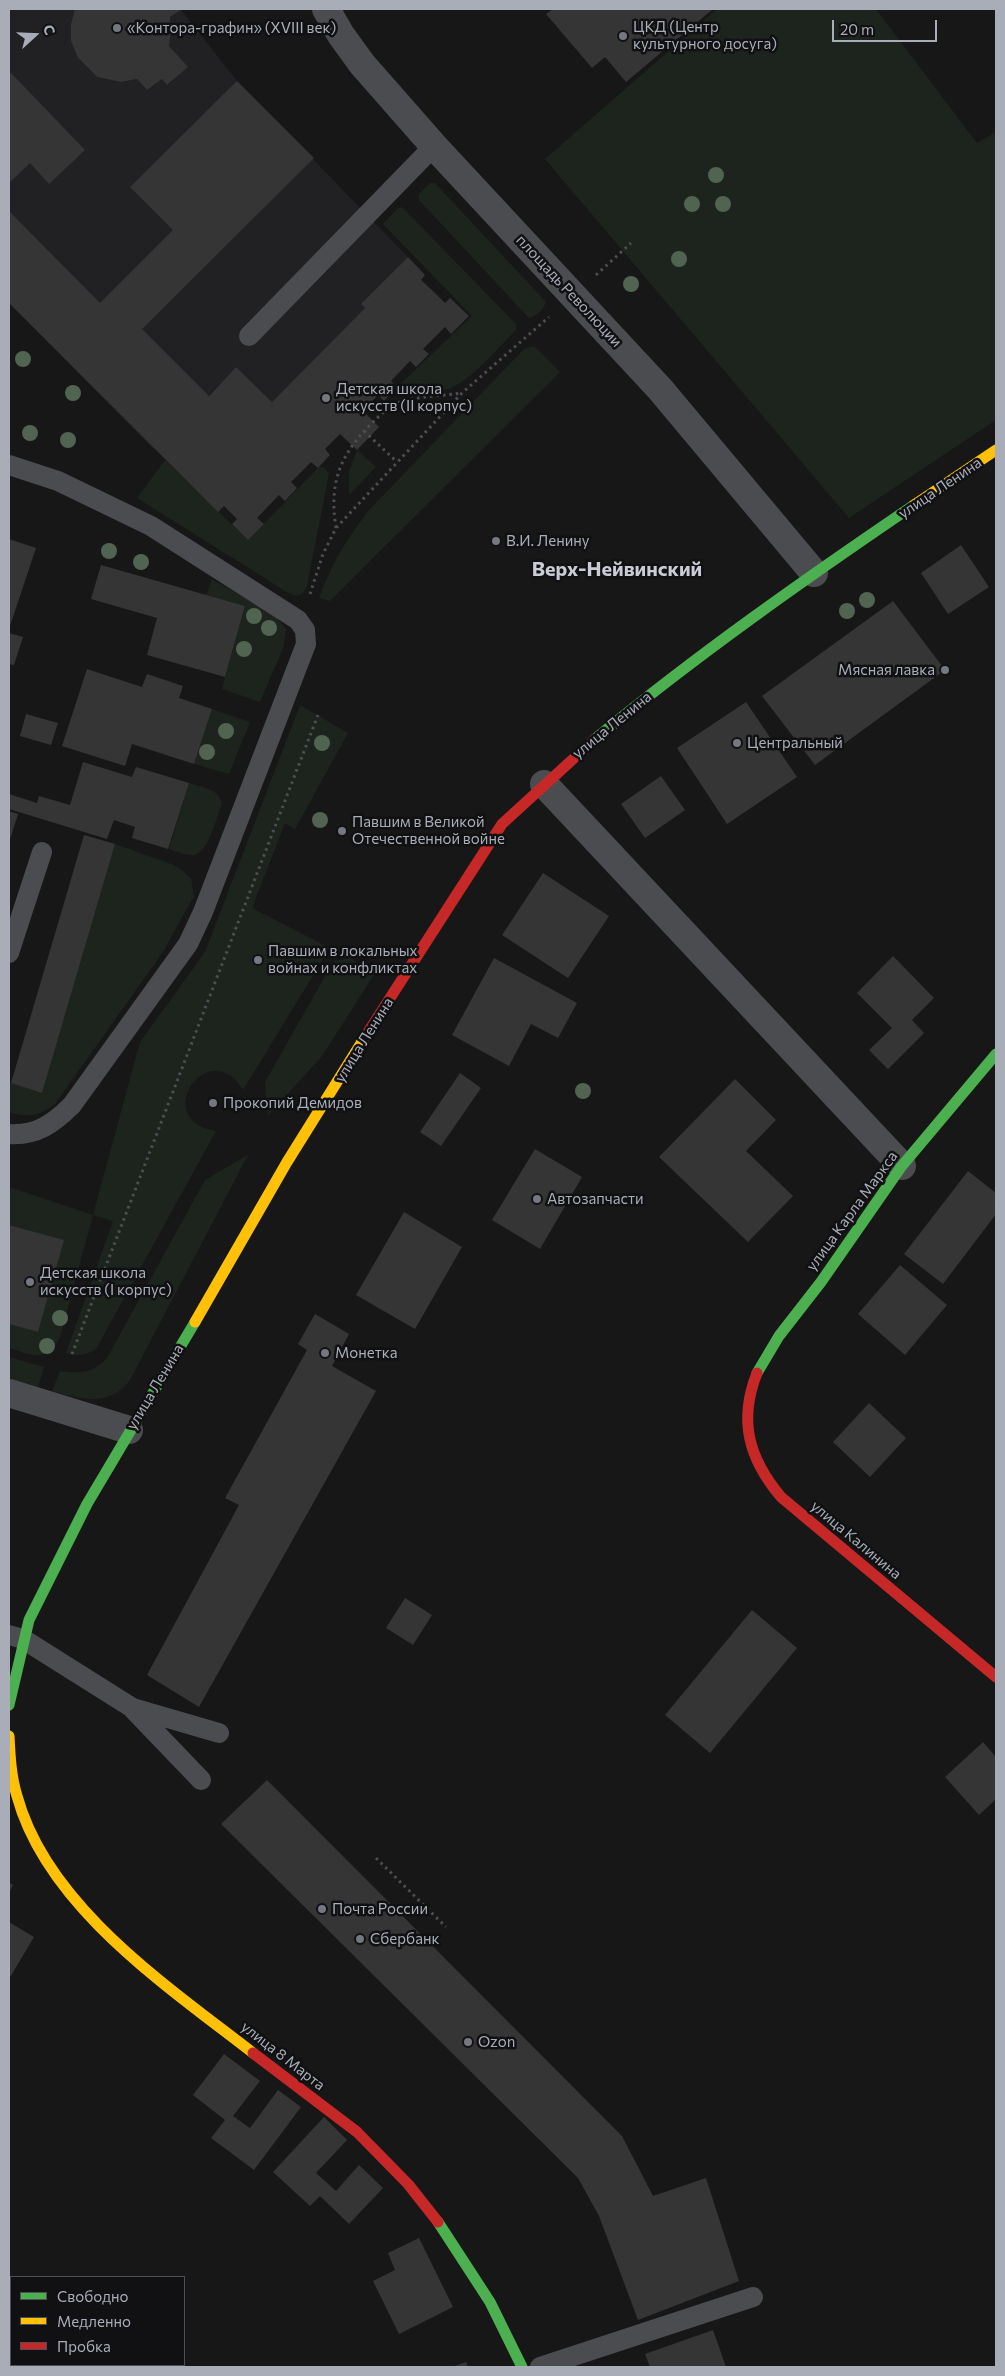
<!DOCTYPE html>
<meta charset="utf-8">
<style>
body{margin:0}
#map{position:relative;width:1005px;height:2376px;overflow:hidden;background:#171717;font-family:Commissioner,sans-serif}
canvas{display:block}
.frame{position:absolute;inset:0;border:10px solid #a8adb8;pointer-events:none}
.legend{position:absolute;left:10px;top:2276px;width:175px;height:90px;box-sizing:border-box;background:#111113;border:1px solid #4d4f55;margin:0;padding:6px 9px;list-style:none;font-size:15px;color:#a8adb8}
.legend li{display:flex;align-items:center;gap:10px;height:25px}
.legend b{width:25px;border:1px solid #4d4f55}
.north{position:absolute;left:10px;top:10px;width:50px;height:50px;-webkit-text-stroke:4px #111113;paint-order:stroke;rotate:70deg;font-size:14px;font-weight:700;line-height:20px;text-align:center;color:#a8adb8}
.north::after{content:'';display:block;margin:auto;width:18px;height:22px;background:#a8adb8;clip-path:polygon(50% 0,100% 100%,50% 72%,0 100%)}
.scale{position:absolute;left:832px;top:20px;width:105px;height:22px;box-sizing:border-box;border:2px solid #a8adb8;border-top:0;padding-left:6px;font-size:15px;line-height:18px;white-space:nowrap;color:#a8adb8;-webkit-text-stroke:4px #111113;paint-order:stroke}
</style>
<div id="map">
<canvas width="1005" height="2376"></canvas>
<div class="frame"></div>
<ul class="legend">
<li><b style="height:6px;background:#4caf50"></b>Свободно</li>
<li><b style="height:6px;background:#ffc107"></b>Медленно</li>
<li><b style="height:6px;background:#c62828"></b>Пробка</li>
</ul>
<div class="north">С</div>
<div class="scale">20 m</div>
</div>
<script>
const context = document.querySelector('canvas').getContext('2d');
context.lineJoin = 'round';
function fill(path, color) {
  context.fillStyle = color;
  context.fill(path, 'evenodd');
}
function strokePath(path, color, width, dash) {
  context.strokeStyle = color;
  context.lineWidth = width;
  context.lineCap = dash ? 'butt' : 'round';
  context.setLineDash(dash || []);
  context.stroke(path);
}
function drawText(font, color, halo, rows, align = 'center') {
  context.font = font + ' Commissioner,sans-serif';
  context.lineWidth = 5;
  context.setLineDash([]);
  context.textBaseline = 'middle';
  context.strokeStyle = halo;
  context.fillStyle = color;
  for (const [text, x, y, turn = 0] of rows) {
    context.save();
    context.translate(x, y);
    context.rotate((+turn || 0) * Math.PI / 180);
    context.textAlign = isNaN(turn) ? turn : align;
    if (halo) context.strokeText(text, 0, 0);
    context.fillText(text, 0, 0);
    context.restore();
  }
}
const built = new Path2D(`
 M9 9H75L71 24V41L78 58 83 64 97 77 121 82 137 79 147 90 162 79 168 85 187 67 169 46 171 31 170 17 181 10 237 81 408 257 362 304 365 308 272 402 236 367 155 450 9 303Z`);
const green = new Path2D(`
 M717 9H876L977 143 996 132V420L849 518 545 159Z
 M430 183H435L546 302C544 309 537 316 529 318L419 200V194Z
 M402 207 516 324V330C497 348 466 389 439 391 426 392 411 388 397 387L472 316 383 224 397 209Z
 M534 346 560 372 330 601 319 598C332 563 347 538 370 509L524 349Z
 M357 450 376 467 349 495V472Z
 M165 460 248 540 318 468 323 467 329 473 307 586 302 594 297 596 290 594 137 498Z
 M212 579 276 616 286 629 283 648 260 702 222 689 245 606 206 595Z
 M300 705 348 733 295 829 285 823 252 908 330 948 243 1090C210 1033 148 1119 216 1131L96 1349C85 1356 78 1356 66 1353L113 1221 93 1215 60 1337C48 1364 32 1355 9 1348V1324L38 1332 63 1240 9 1225V1187L93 1215 140 1042 205 952Z
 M212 709 250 722 229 774 194 764Z
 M189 783C201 787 218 788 222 803 217 816 208 856 192 855 184 855 175 851 169 849Z
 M115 844 174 865 183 871 191 878 194 896 163 952 55 1104C40 1116 27 1118 9 1112V1082L42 1092Z
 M350 958 375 973 322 1056 268 1116 265 1082 328 971 335 961Z
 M248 1155 130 1380C109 1408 81 1399 52 1391L60 1371C78 1374 94 1373 107 1358L205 1180Z
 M9 1357 44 1367 38 1387 9 1379Z`);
const building = new Path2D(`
 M75 9H180L181 10 170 17 171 31 169 46 188 67 167 85 162 79 147 90 137 79 121 82 97 77 78 58 71 41V24Z
 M553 9H713L626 82 605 57 592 68 546 14Z
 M11 73 85 150 49 184 30 163 9 183V75Z
 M237 81 314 158 142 329 209 396 236 367 272 402 365 308 361 304 408 257 425 275 421 280 434 292 445 303 450 298 469 316 451 334 445 327 423 349 429 354 416 367 410 361 391 381 397 387 384 401 378 395 363 411 379 427 357 450 340 434 325 449 330 455 318 468 311 462 291 482 297 488 285 501 279 495 257 518 264 524 248 540 232 524 237 519 224 506 218 512 9 303V211L100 303 173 230 130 187Z
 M9 539 36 548 9 629Z
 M961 545 989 587 948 614 921 573Z
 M101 565 245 606 225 677 147 655 157 618 91 599Z
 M893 601 945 670 815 765 762 696Z
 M9 633 23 637 14 665 9 664Z
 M87 669 142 687 147 674 183 686 179 698 212 709 194 764 132 744 125 766 62 746Z
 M746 702 797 777 727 824 677 748Z
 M26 714 58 723 51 745 20 736Z
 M83 762 132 777 136 767 189 783 168 849 132 838 135 827 114 820 107 839 9 809V794L37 803 39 796 70 805Z
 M661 776 685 810 645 838 621 804Z
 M9 811 18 814 9 843Z
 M84 835 115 844 42 1093 11 1083Z
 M543 873 609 916 568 978 502 935Z
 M893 956 934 998 912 1020 924 1033 888 1069 869 1050 892 1028 857 993Z
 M494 958 577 1003 558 1038 531 1024 509 1066 452 1035Z
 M460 1073 481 1088 441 1146 420 1132Z
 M735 1079 776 1120 746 1151 793 1196 748 1242 659 1157Z
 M535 1149 582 1177 540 1249 492 1220Z
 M968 1171 996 1193V1214L943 1284 904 1254Z
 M404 1212 462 1247 415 1329 356 1295Z
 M9 1225 64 1240 38 1332 9 1324Z
 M900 1265 947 1305 905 1355 858 1314Z
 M315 1314 349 1334 332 1366 376 1391 199 1707 147 1675 239 1505 225 1498 307 1350 298 1344Z
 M869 1403 906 1438 870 1477 833 1442Z
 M405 1598 432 1615 413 1645 386 1628Z
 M752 1610 797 1648 710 1753 665 1715Z
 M983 1742 996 1757V1799L979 1815 945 1777Z
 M267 1780 622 2136 653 2196 706 2178 739 2281 638 2320 599 2216 578 2178 221 1824Z
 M9 1882 13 1885 9 1893Z
 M9 1922 34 1937 9 1979Z
 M224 2054 260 2081 233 2116 250 2128 278 2090 301 2107 254 2170 211 2138 225 2120 193 2095Z
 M324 2117 347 2140 316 2173 336 2191 359 2165 383 2188 349 2224 320 2196 310 2206 273 2172Z
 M419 2238 453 2307 399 2334 373 2281 395 2270 388 2253Z
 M713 2330 726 2367H650L645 2354Z
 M466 2362 468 2367H452Z`);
const path = new Path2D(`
 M596 275 631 243
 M364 431 397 462
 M336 528C329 484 339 457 369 426 379 416 389 406 403 401 422 396 442 396 461 393
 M310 594 323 554 336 528 462 393 549 317
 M72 1354 318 715
 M376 1858 446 1927`);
const lane = new Path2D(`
 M249 336 434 146
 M9 465 58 481 151 526 298 620 305 630 306 644 203 912 188 944 72 1105C53 1124 36 1136 9 1134
 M9 953 42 852
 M9 1635 23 1639 131 1707 201 1780
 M133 1708 219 1733
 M540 2367 753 2297`);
const street = new Path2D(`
 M326 9 341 35 362 64 434 146 660 389 814 573
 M544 784 902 1166
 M9 1393 129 1430`);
const fast = new Path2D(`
 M595 739C697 655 805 579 914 505
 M757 1373 779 1336 821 1282 901 1167 996 1054
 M9 1705 29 1620 87 1504 195 1322
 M438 2222 490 2302 522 2367`);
const slow = new Path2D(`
 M914 505 996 450
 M195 1322 287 1162 365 1037
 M9 1736C10 1756 11 1777 17 1796 47 1906 167 1986 253 2053`);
const jam = new Path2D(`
 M365 1037 502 824 595 739
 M757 1373C738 1421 749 1459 781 1497L996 1677
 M253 2053 357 2132 408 2184 438 2222`);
const trees = [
 [716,175],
 [692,204],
 [723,204],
 [679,259],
 [631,284],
 [23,359],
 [73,393],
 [30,433],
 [68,440],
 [109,551],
 [141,562],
 [867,600],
 [847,611],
 [254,616],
 [269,628],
 [244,649],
 [226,731],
 [322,743],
 [207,752],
 [320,820],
 [583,1091],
 [60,1318],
 [47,1346]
];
const markers = [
 [117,28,5,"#757880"],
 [623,36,5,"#757880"],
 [326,398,5,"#757880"],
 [496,541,5,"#757880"],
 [945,670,5,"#757880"],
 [737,743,5,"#757880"],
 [342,831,5,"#757880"],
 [258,960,5,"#757880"],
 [213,1103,5,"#757880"],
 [537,1199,5,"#757880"],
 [30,1282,5,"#757880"],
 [325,1353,5,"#757880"],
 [322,1909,5,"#757880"],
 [360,1939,5,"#757880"],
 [468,2042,5,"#757880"]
];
const poiNames = [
 ["ЦКД (Центр",633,27],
 ["культурного досуга)",633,44],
 ["«Контора-графин» (XVIII век)",127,28],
 ["Детская школа",336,389],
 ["искусств (II корпус)",336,406],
 ["В.И. Ленину",506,541],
 ["Мясная лавка",935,670,"right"],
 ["Центральный",747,743],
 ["Павшим в Великой",352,822],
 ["Отечественной войне",352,839],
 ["Павшим в локальных",268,951],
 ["войнах и конфликтах",268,968],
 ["Прокопий Демидов",223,1103],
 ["Автозапчасти",547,1199],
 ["Детская школа",40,1273],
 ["искусств (I корпус)",40,1290],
 ["Монетка",335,1353],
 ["Почта России",332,1909],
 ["Сбербанк",370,1939],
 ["Ozon",478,2042]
];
const streetNames = [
 ["площадь Революции",569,291,47],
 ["улица Ленина",940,488,-34],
 ["улица Ленина",612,725,-39],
 ["улица Ленина",364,1040,-58],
 ["улица Карла Маркса",852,1211,-54],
 ["улица Ленина",155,1387,-59],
 ["улица Калинина",856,1540,40],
 ["улица 8 Марта",283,2056,38]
];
const districtNames = [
 ["Верх-Нейвинский",617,569]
];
fill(built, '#212123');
fill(green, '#1d241e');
fill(building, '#353536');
strokePath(path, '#4d4e52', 3, [2.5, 4]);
strokePath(lane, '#4b4c50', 20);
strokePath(street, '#4b4c50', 28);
strokePath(fast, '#4caf50', 11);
strokePath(slow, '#ffc107', 11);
strokePath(jam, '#c62828', 11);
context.fillStyle = '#506451';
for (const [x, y] of trees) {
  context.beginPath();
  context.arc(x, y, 8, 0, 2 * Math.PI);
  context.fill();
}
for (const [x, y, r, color] of markers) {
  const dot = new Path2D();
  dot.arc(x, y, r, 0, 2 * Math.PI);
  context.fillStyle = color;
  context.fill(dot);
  strokePath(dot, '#111113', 2);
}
drawText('15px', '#a8adb8', '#111113', poiNames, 'left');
drawText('15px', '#a8adb8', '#111113', streetNames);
drawText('bold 20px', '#c9ccd4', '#111113', districtNames);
</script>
